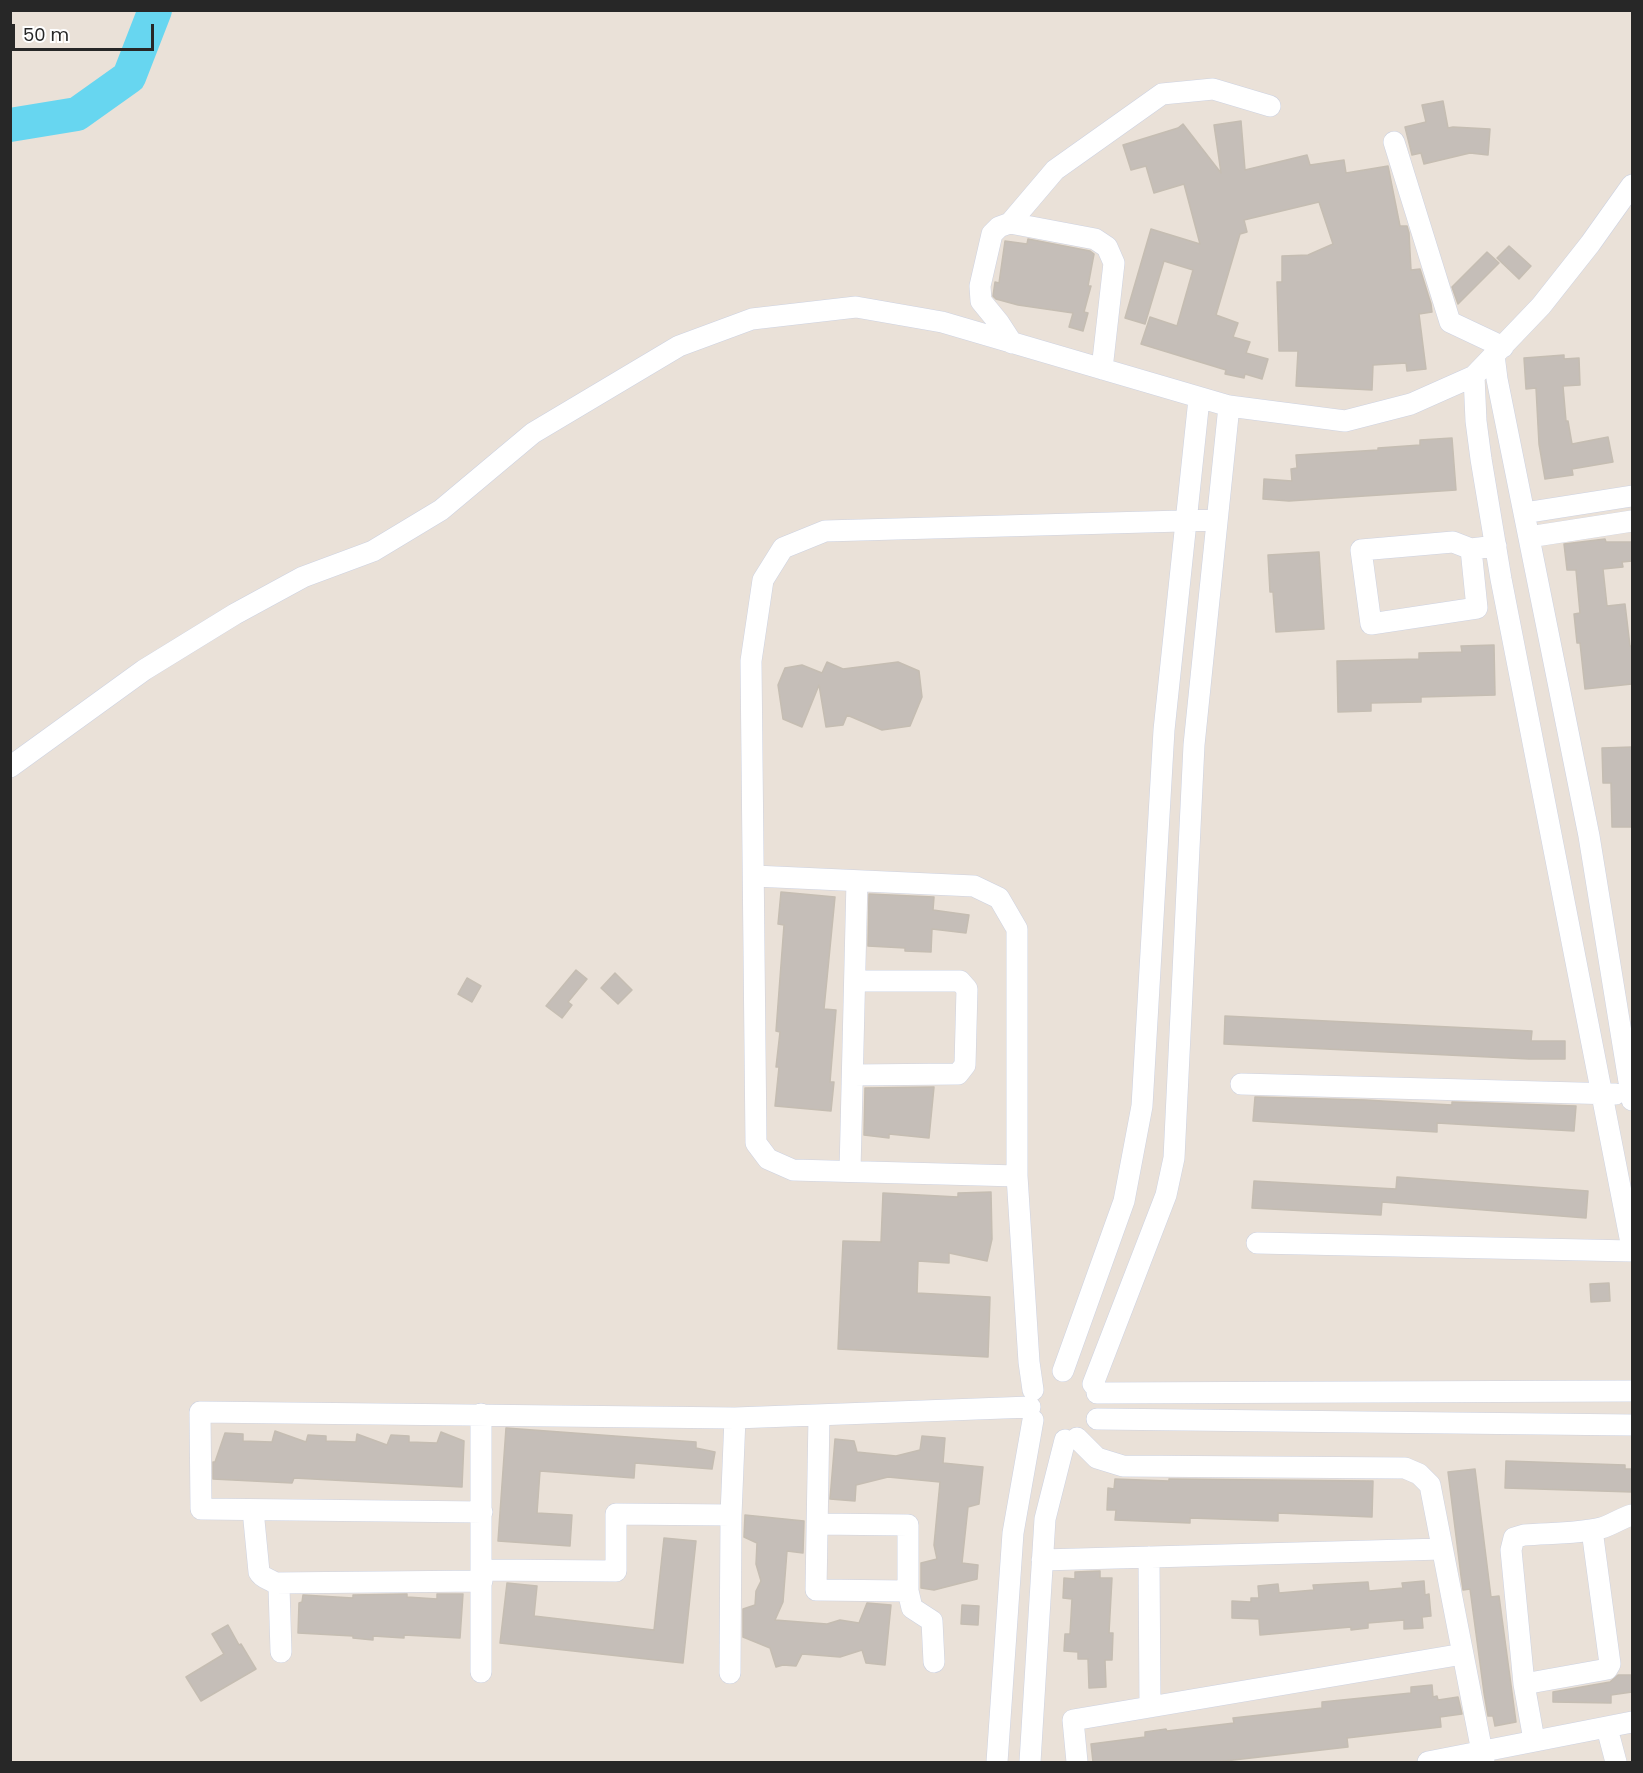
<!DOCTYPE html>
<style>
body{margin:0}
#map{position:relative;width:1643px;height:1773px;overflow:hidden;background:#eae1d8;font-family:Poppins,sans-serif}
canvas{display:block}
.frame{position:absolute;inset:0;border:12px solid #272727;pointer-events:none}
.scale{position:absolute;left:12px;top:24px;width:142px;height:27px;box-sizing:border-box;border:3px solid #272727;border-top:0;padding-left:8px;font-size:18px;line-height:21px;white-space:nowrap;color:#272727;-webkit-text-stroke:4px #fff;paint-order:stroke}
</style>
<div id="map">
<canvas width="1643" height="1773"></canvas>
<div class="frame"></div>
<div class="scale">50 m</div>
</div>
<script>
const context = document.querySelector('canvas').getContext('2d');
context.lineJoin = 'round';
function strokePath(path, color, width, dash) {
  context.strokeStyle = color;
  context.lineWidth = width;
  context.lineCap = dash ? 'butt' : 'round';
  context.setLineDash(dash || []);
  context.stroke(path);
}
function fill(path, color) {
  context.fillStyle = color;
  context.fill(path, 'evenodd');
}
const river = new Path2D(`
 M10 125 77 114 129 77 155 10`);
const building = new Path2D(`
 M1443 101 1448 128 1453 127 1490 129 1488 155 1470 153 1424 164 1421 153 1412 155 1405 127 1426 122 1422 105Z
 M1241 121 1245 170 1307 155 1310 165 1344 160 1346 173 1388 166 1400 226H1407L1409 233 1411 270 1420 269 1431 304 1432 312 1419 314 1426 369 1407 371 1406 363 1373 365 1372 390 1296 386 1298 351H1279L1277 282H1282V256L1308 255 1333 244 1319 202 1244 220 1247 232 1240 234 1216 315 1238 323 1233 337 1250 342 1246 353 1268 359 1262 379 1245 374 1244 378 1225 374 1226 370 1141 344 1150 317 1177 326 1193 270 1164 261 1145 324 1125 318 1151 229 1200 244 1184 184 1154 193 1146 166 1131 170 1123 145 1178 128 1183 124 1221 173 1214 125Z
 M1028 239 1090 251 1094 254 1088 286H1091L1084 312 1088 313 1083 331 1069 327 1073 313 1018 305 996 299 993 296 995 282 999 283 1005 241 1027 244Z
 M1509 246 1531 266 1519 279 1497 258Z
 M1487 252 1499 263 1458 304 1452 287Z
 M1564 355V359L1579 358 1580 385 1563 386 1566 421H1568L1572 444 1608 437 1613 462 1572 469 1573 475 1545 479 1539 444 1536 388 1526 389 1524 358Z
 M1452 438 1456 490 1289 501 1263 499 1264 479 1292 481 1291 469 1297 468 1296 455 1378 450V448L1420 445V440Z
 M1605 539 1606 542H1632V561L1622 562 1623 567 1603 569 1607 606 1625 604 1630 646H1632V684L1585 689 1580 643H1577L1574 614 1580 613 1576 570H1567L1564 544Z
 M1319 552 1324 629 1276 632 1273 592H1270L1268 555Z
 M1494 645 1495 695 1421 697V702L1371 703V711L1338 712 1337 661 1419 659V653L1462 652 1461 646Z
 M827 662 843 669 898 662 919 671 922 697 910 726 882 730 847 715 843 725 826 727 819 685 802 727 783 719 778 685 785 668 802 665 822 673Z
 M1632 747V827H1612L1611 783H1603L1602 748Z
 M781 892 835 897 824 1009 836 1010 830 1082H834L831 1111 775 1106 779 1067H776L780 1032 776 1031 784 925 778 924Z
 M869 894 934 897 933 910 969 915 966 933 932 929 931 952 905 951V948L868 946Z
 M576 970 587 979 568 1002 572 1005 562 1018 546 1006Z
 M615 973 632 990 618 1004 601 988Z
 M467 978 481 986 472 1002 458 994Z
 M1225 1016 1532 1031 1531 1041H1565V1059H1529L1224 1044Z
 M934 1087 929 1138 889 1134V1138L864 1135 865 1088Z
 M1255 1097 1365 1100 1452 1105V1102L1576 1106 1574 1131 1437 1123V1132L1253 1121Z
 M1397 1177 1588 1191 1586 1218 1382 1202 1381 1215 1252 1208 1254 1181 1396 1189Z
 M991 1192 992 1239 987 1261 949 1253V1263L918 1261 917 1293 990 1297 988 1357 838 1349 843 1241 881 1242 883 1193 958 1197V1193Z
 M1609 1283 1610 1301 1591 1302 1590 1284Z
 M506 1428 696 1442V1448L715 1452 712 1469 635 1463 634 1478 540 1471 537 1513 572 1515 570 1546 498 1541Z
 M275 1431 306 1442 308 1435 326 1436V1441L356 1442 357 1434 387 1445 391 1435 409 1436V1442L437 1443 441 1432 464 1441 462 1487 294 1478 292 1483 213 1479V1462H215L225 1433 243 1434V1441L272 1442Z
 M922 1436 945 1438 943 1463 983 1467 979 1504 968 1507 962 1563 978 1565 977 1579 934 1590 921 1588V1563L937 1559 934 1545 940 1482 888 1477 856 1485 855 1501 830 1499 835 1439 854 1441 857 1452 896 1456 920 1450Z
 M1506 1461 1625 1465V1469H1632V1492L1505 1488Z
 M1475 1469 1491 1597 1499 1596 1516 1722 1495 1726 1493 1716H1488L1484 1693 1470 1589 1463 1590 1461 1576 1448 1472Z
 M1115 1479 1169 1481V1479L1373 1481 1372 1517 1278 1513V1521L1190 1518V1523L1115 1520 1116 1510H1107L1108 1488 1114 1489Z
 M745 1515 804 1521 803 1553 787 1551 783 1602 775 1620 827 1624 840 1620 859 1623 867 1603 891 1605 885 1665 866 1663 862 1650 840 1657 802 1654 796 1666 783 1665 776 1667 770 1648 743 1637V1609L755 1605 756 1591 761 1581 756 1564 757 1543 744 1537Z
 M664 1538 696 1541 683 1663 500 1643 507 1583 537 1586 534 1616 654 1630Z
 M1100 1571V1578H1112L1109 1633H1113L1112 1660H1105L1106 1687 1089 1688 1088 1659H1078V1652L1064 1651 1065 1634H1070L1072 1599 1063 1598 1064 1578 1075 1579V1572Z
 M1424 1581 1425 1595 1429 1594 1431 1616 1422 1617 1423 1628 1404 1629V1620L1368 1623V1628L1351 1630V1627L1260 1635 1259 1619 1232 1618V1601L1251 1602V1598H1259L1258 1586 1278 1584 1279 1593 1314 1590 1313 1585 1368 1582 1369 1591 1403 1588 1402 1583Z
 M407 1594V1597L437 1599V1594H463L460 1638 404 1635V1638L373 1636V1640L353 1638V1636L298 1633 299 1603 302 1602 303 1595 353 1598V1595Z
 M962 1605 979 1606 978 1625 961 1624Z
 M228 1625 239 1645 241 1644 256 1669 201 1701 186 1677 224 1654 212 1634Z
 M1618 1675H1631L1632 1692 1611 1695V1703L1553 1702V1692L1610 1682Z
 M1432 1685 1433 1697 1437 1696 1438 1700 1458 1697 1462 1714 1440 1717 1441 1727 1347 1738 1348 1747 1216 1762H1093L1091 1744 1145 1737V1732L1166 1729 1167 1731 1234 1723 1233 1718 1322 1708V1702L1411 1693V1687Z`);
const minor = new Path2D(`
 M1394 142 1450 322 1503 347
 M1010 223 1055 170 1162 94 1213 89 1270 106
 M1012 343 999 323 981 301 980 286 992 234 999 227 1010 223 1095 239 1107 247 1114 263 1102 369
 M1494 355 1497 379 1589 836 1632 1100
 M1474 376 1476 421 1481 459 1501 579 1632 1248
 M1524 513 1632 496
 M1529 537 1632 521
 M1471 549 1477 608 1371 624 1361 550 1453 542 1471 549 1496 546
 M10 767 144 670 235 614 303 577 373 551 441 510 533 433 679 346 752 319 856 307 942 322 1229 406 1345 421 1411 404 1474 376 1541 306 1590 244 1632 185
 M754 876 974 886 999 898 1017 929V1176L1029 1362 1033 1390
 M853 1075 958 1074 965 1065 967 989 960 981H855
 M1241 1084 1616 1094
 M850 1171 857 881
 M1017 1176 793 1170 768 1159 756 1143 751 661 763 580 783 548 825 531 1217 520
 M1257 1243 1632 1251
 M1063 1371 1124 1201 1142 1106 1164 730 1199 399
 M1093 1384 1166 1195 1174 1158 1194 745 1229 406
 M1097 1393 1632 1391
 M1097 1419 1632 1425
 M1077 1438 1097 1458 1123 1466 1405 1468 1419 1474 1430 1485 1484 1762
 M253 1510 259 1572C263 1580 274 1579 279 1587L281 1652
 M482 1512 201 1509 200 1412 735 1418 1030 1407
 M817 1524 908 1525V1591L816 1590 819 1416
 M1149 1557 1150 1707
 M1042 1560 1442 1549
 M482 1570 616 1571V1514L731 1515
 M275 1583 482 1581
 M908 1591 912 1608 932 1621 934 1662
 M481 1672V1414
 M730 1673 731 1515 735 1418
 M1524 1684 1602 1670 1607 1669 1610 1664 1592 1530
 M1607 1728 1616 1762
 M1534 1740 1524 1684 1511 1550 1514 1538 1524 1535C1549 1533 1577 1534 1601 1528 1612 1525 1621 1518 1632 1515
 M997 1762 1013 1533 1033 1420
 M1030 1762 1045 1519 1065 1440
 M1077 1762 1073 1720 1463 1654
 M1428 1762 1632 1722`);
strokePath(river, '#67d6f0', 34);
fill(building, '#c5beb8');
strokePath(building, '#c5bdb2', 1.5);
strokePath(minor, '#cdd2e1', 22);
strokePath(minor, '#fff', 21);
</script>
